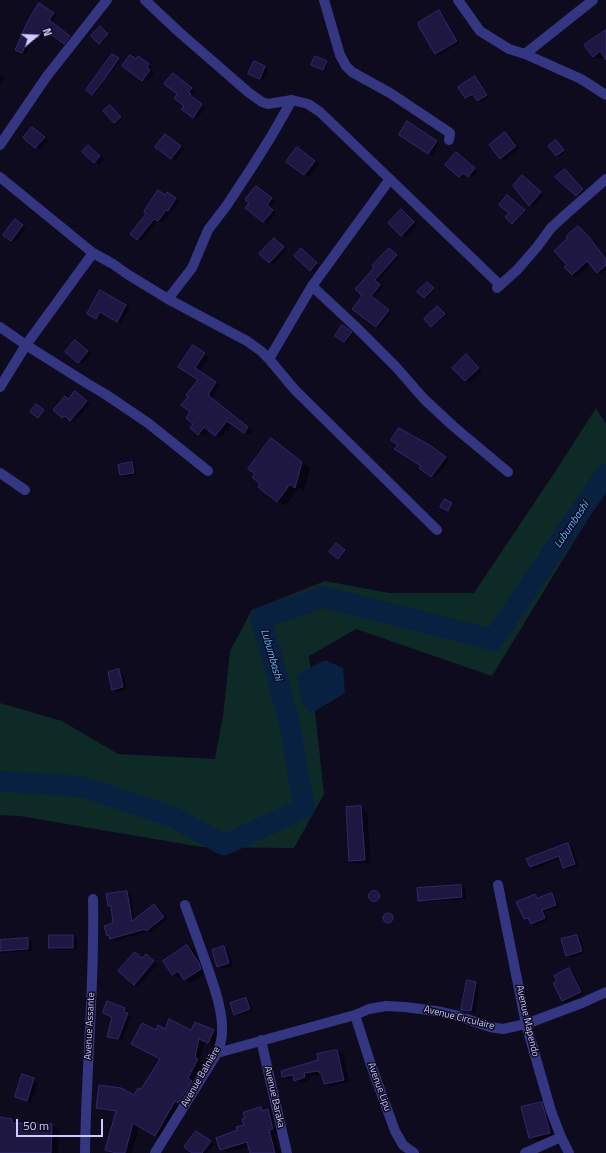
<!DOCTYPE html>
<meta charset="utf-8">
<style>
body{margin:0}
#map{position:relative;width:606px;height:1153px;overflow:hidden;background:#0e0b1f;font-family:"Titillium Web",sans-serif}
canvas{display:block}
.north{position:absolute;left:16px;top:16px;width:40px;height:40px;-webkit-text-stroke:3px #0e0b1f;paint-order:stroke;rotate:71deg;font-size:11px;font-weight:700;line-height:16px;text-align:center;color:#cdcaff}
.north::after{content:'';display:block;margin:auto;width:14px;height:18px;background:#cdcaff;clip-path:polygon(50% 0,100% 100%,50% 72%,0 100%)}
.scale{position:absolute;left:16px;top:1119px;width:87px;height:18px;box-sizing:border-box;border:2px solid #cdcaff;border-top:0;padding-left:5px;font-size:12px;line-height:14px;white-space:nowrap;color:#cdcaff;-webkit-text-stroke:3px #0e0b1f;paint-order:stroke}
</style>
<div id="map">
<canvas width="606" height="1153"></canvas>
<div class="north">N</div>
<div class="scale">50 m</div>
</div>
<script>
const context = document.querySelector('canvas').getContext('2d');
context.lineJoin = 'round';
function fill(path, color) {
  context.fillStyle = color;
  context.fill(path, 'evenodd');
}
function strokePath(path, color, width, dash) {
  context.strokeStyle = color;
  context.lineWidth = width;
  context.lineCap = dash ? 'butt' : 'round';
  context.setLineDash(dash || []);
  context.stroke(path);
}
function drawText(font, color, halo, rows, align = 'center') {
  context.font = font + ' "Titillium Web",sans-serif';
  context.lineWidth = 3;
  context.setLineDash([]);
  context.textBaseline = 'middle';
  context.strokeStyle = halo;
  context.fillStyle = color;
  for (const [text, x, y, turn = 0] of rows) {
    context.save();
    context.translate(x, y);
    context.rotate((+turn || 0) * Math.PI / 180);
    context.textAlign = isNaN(turn) ? turn : align;
    if (halo) context.strokeText(text, 0, 0);
    context.fillText(text, 0, 0);
    context.restore();
  }
}
const green = new Path2D(`
 M596 408 606 424V489L492 676 356 629 309 656 324 794 294 848 201 847 20 816 0 815V703L62 721 118 754 215 759 223 716 230 651 252 610 325 581 389 593H474L555 472Z`);
const water = new Path2D(`
 M325 660 343 668 345 693 310 714 301 701 296 675Z`);
const shadow = new Path2D(`
 M39 5 57 15 52 23 73 39 68 45 47 30 42 39 35 35 26 54 19 51Z
 M439 11 443 14 460 43 439 55 435 53Z
 M102 29 109 35 102 44 100 43Z
 M606 31V58L605 56 600 59 593 56Z
 M113 55 120 60 107 78 94 95 87 90Z
 M316 57 328 63 325 71 312 65Z
 M142 59 152 67 150 70 154 73 147 82 124 66 136 60Z
 M265 67 268 70 264 81 253 76Z
 M0 74 5 79 0 84Z
 M177 76 195 91 192 95 194 97 193 98 206 107 197 119 193 117 185 106 179 94Z
 M476 77 479 79 489 97 481 102 478 100 475 95 469 99 466 98 459 88Z
 M112 107 122 118 116 123 114 122Z
 M412 125 440 144 432 156 428 153Z
 M36 130 48 140 40 150 24 138Z
 M505 133 509 135 520 148 505 160 501 158Z
 M169 137 184 149 175 161 171 158Z
 M556 142 565 152 558 157 556 156Z
 M88 146 104 159 99 165 83 152Z
 M302 151 319 164 309 177 288 161Z
 M460 156 478 171 472 178 467 175 464 179 446 165Z
 M565 170 569 172 587 192 580 198 576 195Z
 M523 176 527 179 544 195 533 207 530 205Z
 M256 187 275 201 270 208 276 213 268 224 247 207 250 203Z
 M167 193 179 201 172 213 170 211 163 223 158 220 142 241 138 239 131 234Z
 M509 197 526 211 515 224 506 217 510 213Z
 M405 213 417 225 406 237 402 235Z
 M19 223 26 228 15 242 11 240Z
 M579 228 583 230 593 240 606 257V270L601 274 597 272 591 264 576 277 572 275 566 267 568 265Z
 M274 239 278 241 287 250 273 265 269 262Z
 M302 249 305 252 320 266 314 273 310 270Z
 M392 251 399 257 377 282 383 287 373 298 391 312 379 328 376 327 364 296Z
 M429 284 435 290 426 298 419 292Z
 M100 291 130 308 121 323 104 313 100 320 88 313Z
 M439 308 446 315 433 327 432 326Z
 M343 327 353 334 347 343 337 335Z
 M79 344 91 354 83 364 67 352Z
 M198 349 209 357 199 371 220 385 212 399 253 431 250 435 232 423 221 438 209 429 204 436 199 434 194 424 189 396 199 380 179 366Z
 M466 355 470 358 482 371 470 383 466 381 454 368Z
 M75 392 90 404 74 422 68 418 67 420 63 418 54 410 65 397 69 399Z
 M36 405 45 412 40 418 31 411Z
 M272 440 280 445 310 468 304 491 299 488 286 506 277 501 262 484 256 473Z
 M435 450 449 460 435 478 421 468Z
 M132 463 136 466 137 475 125 477 121 475Z
 M445 500 453 505 450 511 441 506Z
 M336 544 346 551 340 559 331 552Z
 M119 670 123 673 127 689 117 692 113 690Z
 M361 807 367 811 371 863 357 864 350 860Z
 M568 844 572 846 578 866 567 869 564 867 561 858 534 869 530 867Z
 M461 886 465 888 466 899 423 902 419 900Z
 M372 891 379 893 380 896 379 901H374L370 897V893Z
 M127 892 131 894 135 920 154 905 158 907 168 919 151 932 149 931 115 941 108 935 115 924 112 907 109 906Z
 M552 894 555 896 559 907 545 912 548 920 535 926 531 924 530 920 528 921 524 918 535 895 539 898Z
 M385 914 392 916 394 919 392 923H389L384 919 383 918Z
 M73 936 77 938V950H54L50 947Z
 M577 936 581 938 585 953 571 958 567 955Z
 M28 939 32 941V951L0 953V941Z
 M187 946 194 950 205 967 207 972 191 983 185 980 182 976 179 978 173 974Z
 M224 947 228 950 233 966 222 969 218 967Z
 M146 955 158 964 138 986 134 984 143 959Z
 M569 970 573 972 584 994 567 1003 563 1001 554 984 558 981Z
 M467 982 476 983 480 985 475 1013 467 1011 463 1009Z
 M246 999 250 1001 253 1011 239 1016 235 1014Z
 M125 1009 129 1012 128 1014 131 1017 122 1041 112 1039 108 1036Z
 M196 1023 219 1034 214 1046 205 1041 200 1061 203 1063 161 1139 139 1126 132 1153H113L106 1149 117 1112 102 1110 97 1107 135 1096 142 1090 161 1059 156 1031H192Z
 M337 1051 343 1054 349 1082 330 1087 325 1083 323 1074 309 1076 310 1080 301 1083 295 1080V1078L289 1079 283 1076 320 1060Z
 M23 1076 38 1082 31 1103 16 1097Z
 M541 1103 548 1106 556 1136 536 1141 530 1137Z
 M261 1109 265 1111 267 1110 273 1114 279 1132 274 1134 280 1153H251L249 1146 227 1152 221 1149 238 1130 245 1126Z
 M0 1118 12 1120 19 1124 51 1125 59 1129 58 1153H0Z
 M201 1134 214 1144 207 1153H194Z`);
const river = new Path2D(`
 M0 781 83 787 173 817 224 845 304 808 289 720 261 618 323 597 493 640 606 474`);
const building = new Path2D(`
 M39 3 54 13 49 20 70 36 64 44 43 28 38 38 31 34 22 53 15 50 27 23Z
 M439 10 457 41 435 54 418 25H419L418 23Z
 M100 26 108 34 99 44 91 36Z
 M606 30V60L600 51 593 57 584 45Z
 M112 54 119 58 106 77 92 95 86 90Z
 M130 55 136 59 138 56 149 64 147 67 150 70 142 81 122 66Z
 M315 56 327 61 323 70 311 65Z
 M254 61 265 66 260 79 248 74Z
 M173 73 192 88 188 92 191 94 190 95 202 104 193 118 181 109 184 106 174 98 177 94 164 84Z
 M475 76 487 95 477 101 473 94 465 98 458 87Z
 M110 105 121 117 114 123 103 111Z
 M407 121 437 141 428 154 399 135Z
 M32 127 45 137 35 148 23 138Z
 M505 132 516 146 500 159 489 145Z
 M165 134 181 146 171 159 155 147Z
 M556 140 564 150 556 156 548 146Z
 M88 145 100 156 94 163 82 152Z
 M297 147 315 161 304 175 286 162Z
 M456 152 475 168 468 177 463 173 459 177 445 165Z
 M565 169 583 189 576 196 555 177Z
 M522 175 541 192 529 206 513 186Z
 M256 186 272 198 267 205 273 210 263 222 245 208 249 203 245 200Z
 M158 190 165 195 167 192 176 198 168 211 166 210 158 221 154 219 137 240 130 234 146 214 144 212Z
 M507 195 525 210 512 224 505 217 509 213 499 205Z
 M401 209 414 222 401 236 388 223Z
 M15 219 23 225 11 241 3 235Z
 M578 226 589 237 606 259V265L597 273 587 261 572 275 564 267 567 265 554 251 568 238 566 237Z
 M274 238 284 247 269 263 259 254Z
 M301 248 317 263 310 271 294 256Z
 M389 248 397 255 375 280 380 285 371 296 389 310 376 327 352 309 362 296 355 289 374 268 372 266Z
 M427 282 434 288 424 298 417 292Z
 M100 290 126 305 117 322 100 312 96 319 87 314Z
 M437 306 445 314 431 327 424 319Z
 M342 325 352 332 344 342 335 336Z
 M75 340 88 351 78 363 65 352Z
 M193 345 205 353 195 368 216 382 208 395 248 427 244 433 227 421 215 436 204 427 198 435 190 428 193 424 186 418 190 412 181 405 188 397 186 395 198 380 178 367Z
 M466 354 479 368 465 381 452 368Z
 M75 391 87 401 70 421 65 416 62 418 53 410 65 396 68 399Z
 M36 404 44 410 38 418 30 412Z
 M399 428 431 446 446 457 431 477 419 468 421 466 394 449 398 445 391 440Z
 M271 438 302 462 295 488 290 484 277 502 258 487 260 484 252 477 255 474 248 469Z
 M132 462 134 473 120 475 118 465Z
 M445 499 452 503 448 511 440 507Z
 M336 543 345 550 338 559 329 552Z
 M119 669 123 687 112 690 108 672Z
 M361 806 365 860 349 861 346 807Z
 M568 843 575 864 563 868 559 856 530 867 526 859Z
 M461 885 462 897 418 901 417 888Z
 M368.5 896a5.5 5.5 0 1 1 11 0a5.5 5.5 0 1 1-11 0Z
 M127 891 132 921 154 904 164 917 146 931 145 929 110 939 109 935 107 936 104 926 113 923 111 906H108L106 894Z
 M552 893 556 905 542 910 545 918 531 924 528 918 524 919 516 902 535 894 537 898Z
 M383 918a5 5 0 1 1 10 0a5 5 0 1 1-10 0Z
 M49 935H73V948H49Z
 M577 935 582 951 566 956 561 939Z
 M28 938V949L0 951V940Z
 M187 945 199 963 201 969 184 980 178 971 172 975 163 961Z
 M224 946 229 963 217 967 212 950Z
 M135 952 142 958 146 954 154 961 134 985 118 971Z
 M569 968 581 992 562 1001 553 983 557 981 554 976Z
 M467 980 476 982 471 1011 461 1010Z
 M246 998 250 1009 234 1015 230 1003Z
 M107 1001 125 1008 124 1012 128 1013 118 1039 107 1037 112 1017 103 1013Z
 M169 1019 191 1030 195 1022 214 1030 208 1043 199 1039 195 1057 198 1059 188 1078 192 1081 178 1103 175 1101 155 1136 133 1123 125 1153H116L105 1150 116 1111 96 1108 99 1085 121 1088 134 1095 138 1088 141 1089 160 1059 131 1044 142 1023 156 1030 158 1025 165 1029Z
 M337 1050 344 1080 324 1084 321 1072 319 1073V1071L304 1073 305 1077 294 1081 293 1075 282 1077 281 1071 318 1060 317 1054Z
 M22 1074 34 1078 27 1101 15 1097Z
 M542 1102 550 1133 529 1138 521 1107Z
 M261 1107 262 1111 268 1109 273 1129 269 1130 275 1153H250L247 1142 220 1150 216 1138 237 1130 236 1127 244 1125 242 1119 245 1118 243 1113Z
 M0 1117 12 1119V1123L52 1124 51 1153H0Z
 M196 1131 211 1141 202 1153H192L184 1147Z`);
const minor = new Path2D(`
 M145 0 179 32 248 92 262 102 268 104 292 100 308 104 320 112 500 285
 M324 0 340 55 346 66 352 72 390 93 450 133 449 140
 M458 0 480 31 509 49 525 54 581 79 606 95
 M525 54 593 0
 M0 145 47 76 107 0
 M0 177 93 253 113 264 127 274 168 299 247 341 261 351 269 359 295 390 437 530
 M312 286 357 328 396 367 424 399 453 426 508 472
 M497 288 517 270 537 247 551 228 564 216 606 179
 M168 299 192 268 208 230 227 205 252 167 272 135 292 100
 M0 327 26 345 88 384 105 394 148 423 208 471
 M269 359 312 286 390 179
 M0 387 26 345 93 253
 M0 473 25 490
 M498 885 526 1024 551 1111 561 1137 569 1153
 M355 1015 370 1062 395 1131 403 1145 414 1153
 M261 1040 287 1153
 M217 1053 355 1015 369 1009 386 1006 405 1007 436 1011 458 1016 490 1027 503 1029 526 1024 582 1003 606 992
 M85 1153C86 1068 95 984 93 899
 M155 1153 217 1053C220 1046 222 1040 222 1032 223 1018 219 1003 215 990 206 961 195 933 185 905
 M525 1153 561 1137`);
const streetNames = [
 ["Avenue Circulaire",459,1018,14],
 ["Avenue Mapendo",527,1021,77],
 ["Avenue Assante",90,1026,-87],
 ["Avenue Balnière",201,1077,-60],
 ["Avenue Lipu",379,1087,70],
 ["Avenue Baraka",274,1097,77]
];
const waterNames = [
 ["Lubumbashi",572,525,-56],
 ["Lubumbashi",271,655,74]
];
fill(green, '#0e2a27');
fill(water, '#092141');
fill(shadow, '#0007');
strokePath(river, '#092141', 21);
fill(building, '#1d1741');
strokePath(building, '#32286e', 1);
strokePath(minor, '#343681', 10);
drawText('10px', '#cdcaff', '#0e0b1f', streetNames);
drawText('italic 11px', '#58bbff', '#0e0b1f', waterNames);
</script>
